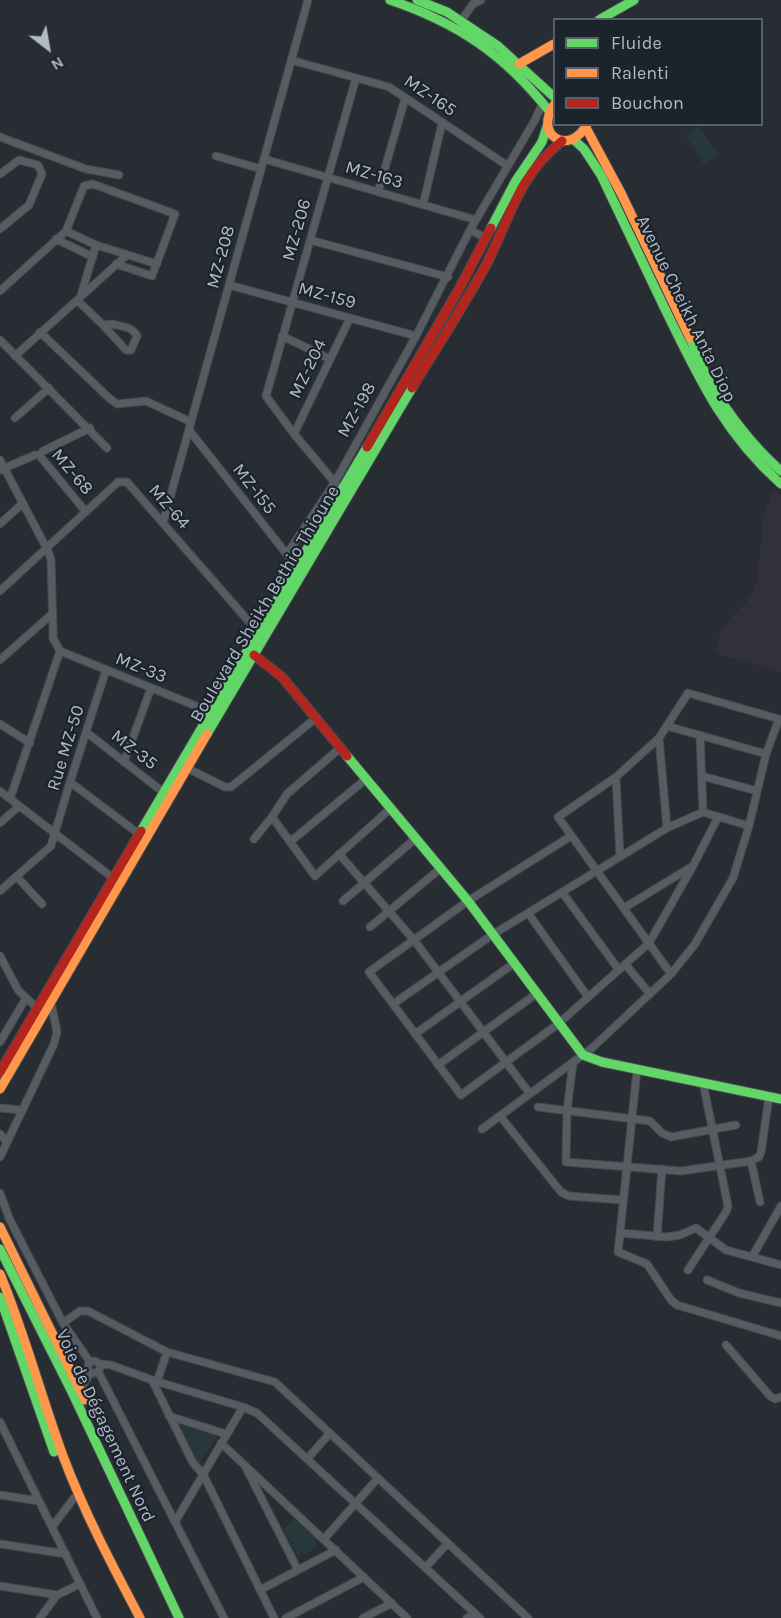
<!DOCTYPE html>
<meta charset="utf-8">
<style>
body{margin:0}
#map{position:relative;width:781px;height:1618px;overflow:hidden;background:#282d33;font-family:Karla,sans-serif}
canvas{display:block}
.legend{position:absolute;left:553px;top:18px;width:210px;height:108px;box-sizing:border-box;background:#1b242d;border:2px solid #57606a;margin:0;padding:8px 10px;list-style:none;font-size:18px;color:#b1bac5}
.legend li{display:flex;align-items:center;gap:12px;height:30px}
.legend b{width:30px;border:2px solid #57606a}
.north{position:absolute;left:18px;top:18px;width:60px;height:60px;-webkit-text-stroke:4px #1b242d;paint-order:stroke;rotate:149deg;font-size:16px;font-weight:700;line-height:24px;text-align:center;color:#b1bac5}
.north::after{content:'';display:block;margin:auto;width:21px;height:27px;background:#b1bac5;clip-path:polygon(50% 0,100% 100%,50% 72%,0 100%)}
</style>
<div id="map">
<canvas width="781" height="1618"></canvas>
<ul class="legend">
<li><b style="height:8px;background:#63d668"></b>Fluide</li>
<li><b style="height:8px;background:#ff974d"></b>Ralenti</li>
<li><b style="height:8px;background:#b3261e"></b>Bouchon</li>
</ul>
<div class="north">N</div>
</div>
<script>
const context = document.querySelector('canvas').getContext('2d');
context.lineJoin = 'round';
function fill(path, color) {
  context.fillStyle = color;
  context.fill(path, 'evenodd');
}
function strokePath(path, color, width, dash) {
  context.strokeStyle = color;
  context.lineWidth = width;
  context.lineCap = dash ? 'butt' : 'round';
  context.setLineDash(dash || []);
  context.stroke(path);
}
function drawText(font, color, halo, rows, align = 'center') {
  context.font = font + ' Karla,sans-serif';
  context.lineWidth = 4.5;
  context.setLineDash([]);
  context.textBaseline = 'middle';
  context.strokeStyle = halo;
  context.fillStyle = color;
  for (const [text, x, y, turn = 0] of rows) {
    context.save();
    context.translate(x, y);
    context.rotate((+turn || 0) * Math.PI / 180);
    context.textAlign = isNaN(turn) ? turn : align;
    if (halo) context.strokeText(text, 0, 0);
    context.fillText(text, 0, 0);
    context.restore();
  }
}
const medical = new Path2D(`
 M773 489 781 495V672L715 653 719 636 728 620 747 601 757 582 763 518Z`);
const green = new Path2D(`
 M699 126 718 155 704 165 685 135Z
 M183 1423 218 1435 198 1466 180 1431Z
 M294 1519 317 1538 315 1548 298 1558 283 1529Z`);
const street = new Path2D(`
 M461 21 473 4 481 0
 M291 60 389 87 508 166
 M0 137 86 169 119 175
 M216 156 261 169
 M264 159 476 220
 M0 174 19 160 38 165 42 174 29 205 0 229
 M378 192 405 99
 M423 205 442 123
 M470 230 486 238
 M66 231 96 245 157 264
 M56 239 93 257
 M310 240 448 277
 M229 285 416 336
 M0 291 66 231 84 186 93 184 175 214 152 276 116 264
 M81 295 96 245
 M77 300 103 325
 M112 324C121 326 133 327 137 336L131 350H126L103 325Z
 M40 332 109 398 117 404 146 401 191 422
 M282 336 330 359
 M0 340 107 448
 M15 356 127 255
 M15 418 49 388
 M189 430 296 566
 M294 434 350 318
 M43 451 90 428
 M0 460 47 549 51 559 53 630V638L60 651 10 799
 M0 470 35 455H39L86 512
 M337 485 294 434 266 396 356 78
 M163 523 308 0
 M0 524 23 503
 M287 554 335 482 416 336 470 230 535 120 543 102
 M0 591 118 482H127L258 632
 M60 651 211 712
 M0 660 52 614
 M0 724 30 743
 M667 726 766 754
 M86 732 163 792
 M700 735 703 812
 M659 738 667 828
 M124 762 151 688
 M187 768 225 787H231L316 718
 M702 776 757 791
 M616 777 620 857
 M70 782 139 834
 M0 791 113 878
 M272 817 315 876 390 809
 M0 823 19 806
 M571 836 468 901 369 972 461 1095 558 1024 649 943 693 866 718 817
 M254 839 272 817 287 794 340 748
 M290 842 366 779
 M339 854 414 940 530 1094
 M17 877 42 904
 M0 891 51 846 70 782 106 670
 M562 892 619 970
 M343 901 415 839
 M624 908 691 867
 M528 913 588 997
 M370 927 441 868
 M0 956 18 990 37 1008
 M625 964 650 994
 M393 1004 492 935 667 828 703 812 749 826
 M415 1034 513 964
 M0 1042 26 998
 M573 1063 567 1110 566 1162 681 1171 751 1161 759 1157 761 1152 769 1097
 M438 1065 536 994
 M637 1070 618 1252 647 1264 671 1300 677 1305 781 1336
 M538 1107 650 1121 662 1133 671 1137 736 1125
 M0 1108 22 1110
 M500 1116 561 1192 569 1196 622 1200
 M482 1129 591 1049 671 974 695 944 733 878 749 826 766 754 779 719 688 693 659 738 616 777 558 817 671 974
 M0 1134 7 1142
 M0 1157 54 1044 57 1032 51 1002
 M751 1161 760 1202
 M0 1193 9 1218 63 1323 90 1362
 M620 1233 667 1237 680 1235 696 1228 726 1250 781 1265
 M657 1237 662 1169
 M752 1257 781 1206
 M688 1270 726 1212 728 1206 703 1083
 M707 1280 739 1293 781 1303
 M63 1323 80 1311H88L167 1352 275 1382 528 1618
 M726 1345 770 1396 775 1399 781 1397
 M88 1367a6 6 0 1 1 12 0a6 6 0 1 1-12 0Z
 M100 1364 111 1365 152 1380 243 1407 257 1413 480 1618
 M98 1371 224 1618
 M152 1380 193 1463 203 1474 274 1618
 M157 1382 167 1352
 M80 1390 91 1372
 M169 1416 226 1434
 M0 1422 97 1618
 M221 1443 407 1618
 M307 1459 330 1433
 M246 1468 298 1570
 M0 1495 39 1501
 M175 1522 243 1407
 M52 1527 74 1498
 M324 1539 378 1478
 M0 1544 66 1554
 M426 1567 448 1543
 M0 1586 57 1595
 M260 1590 336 1550
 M40 1618 57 1595 80 1584
 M286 1618 364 1577
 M363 1618 392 1603
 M467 1618 475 1614`);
const fast = new Path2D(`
 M390 0C458 23 505 55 549 111
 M417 0 447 12 498 46 554 97
 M599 20 634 0
 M574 140 584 149 601 175C622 219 643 263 664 307 698 376 722 431 781 484
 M491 228 515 182 542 142 547 127
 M690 338C697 354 703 370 711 385 730 416 754 447 781 471
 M207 734 412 388
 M347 756 468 901 583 1055 602 1062 781 1099
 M141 831 367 447
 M0 1249 72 1392 179 1618
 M0 1297 54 1452`);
const slow = new Path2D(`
 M519 64 554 44
 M554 105C533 136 570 157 587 124
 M586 128 621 193 690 338
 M0 1089 207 734
 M0 1227 85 1400
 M0 1274C25 1334 41 1396 63 1456 84 1512 112 1565 140 1618`);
const jam = new Path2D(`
 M412 388C437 347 463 307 486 265 511 217 517 177 562 141
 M367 447 459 289 491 228
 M254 655 282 677 347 756
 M0 1072 141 831`);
const streetNames = [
 ["MZ-165",430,96,34],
 ["MZ-163",374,175,16],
 ["MZ-206",297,230,-74],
 ["MZ-208",221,257,-75],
 ["MZ-159",327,296,15],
 ["Avenue Cheikh Anta Diop",686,309,64],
 ["MZ-204",308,369,-64],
 ["MZ-198",357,410,-61],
 ["MZ-68",72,472,50],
 ["MZ-155",254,489,52],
 ["MZ-64",169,507,49],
 ["Boulevard Sheikh Bethio Thioune",265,604,-59],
 ["MZ-33",141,668,22],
 ["Rue MZ-50",66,748,-73],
 ["MZ-35",134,750,38],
 ["Voie de Dégagement Nord",105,1426,65]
];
fill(medical, '#31303c');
fill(green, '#263839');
strokePath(street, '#46494e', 9);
strokePath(fast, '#46494e', 11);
strokePath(slow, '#46494e', 11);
strokePath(jam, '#46494e', 11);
strokePath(street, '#575c62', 7);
strokePath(fast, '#63d668', 9);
strokePath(slow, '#ff974d', 9);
strokePath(jam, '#b3261e', 9);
drawText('18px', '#b1bac5', '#1b242d', streetNames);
</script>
